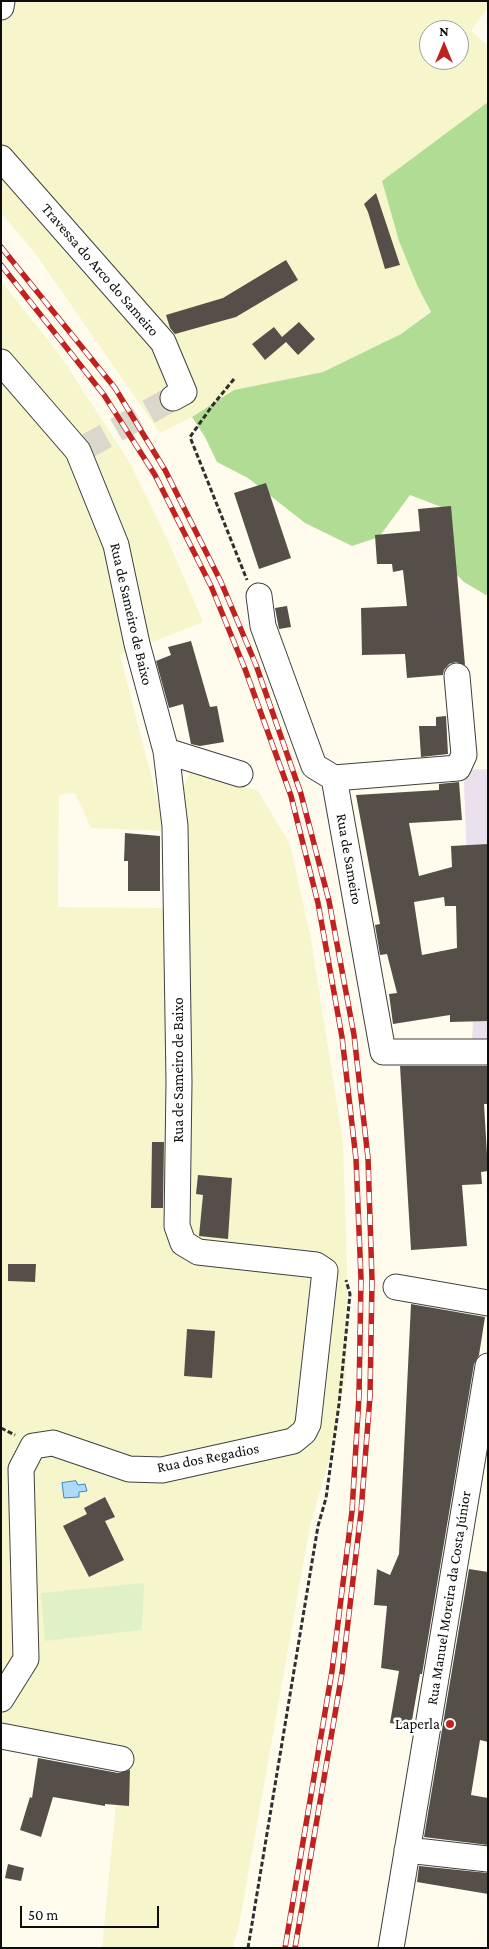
<!DOCTYPE html>
<meta charset="utf-8">
<style>
body{margin:0}
#map{position:relative;width:489px;height:1949px;overflow:hidden;background:#fffced;font-family:"Crimson Pro",serif}
canvas{display:block}
.frame{position:absolute;inset:0;border:2px solid #0d0d0d;pointer-events:none}
.north{position:absolute;left:419px;top:20px;width:50px;height:50px;box-sizing:border-box;background:#fff;border:1px solid #9e9e9e;border-radius:50%;rotate:0deg;font-size:14px;font-weight:700;line-height:20px;text-align:center;color:#0d0d0d}
.north::after{content:'';display:block;margin:auto;width:18px;height:22px;background:#c12220;clip-path:polygon(50% 0,100% 100%,50% 72%,0 100%)}
.scale{position:absolute;left:20px;top:1906px;width:139px;height:22px;box-sizing:border-box;border:2px solid #0d0d0d;border-top:0;padding-left:6px;font-size:15px;line-height:18px;white-space:nowrap;color:#0d0d0d;-webkit-text-stroke:4px #fff;paint-order:stroke}
</style>
<div id="map">
<canvas width="489" height="1949"></canvas>
<div class="frame"></div>
<div class="north">N</div>
<div class="scale">50 m</div>
</div>
<script>
const context = document.querySelector('canvas').getContext('2d');
context.lineJoin = 'round';
function fill(path, color) {
  context.fillStyle = color;
  context.fill(path, 'evenodd');
}
function strokePath(path, color, width, dash) {
  context.strokeStyle = color;
  context.lineWidth = width;
  context.lineCap = dash ? 'butt' : 'round';
  context.setLineDash(dash || []);
  context.stroke(path);
}
function drawText(font, color, halo, rows, align = 'center') {
  context.font = font + ' "Crimson Pro",serif';
  context.lineWidth = 5;
  context.setLineDash([]);
  context.textBaseline = 'middle';
  context.strokeStyle = halo;
  context.fillStyle = color;
  for (const [text, x, y, turn = 0] of rows) {
    context.save();
    context.translate(x, y);
    context.rotate((+turn || 0) * Math.PI / 180);
    context.textAlign = isNaN(turn) ? turn : align;
    if (halo) context.strokeText(text, 0, 0);
    context.fillText(text, 0, 0);
    context.restore();
  }
}
const industrial = new Path2D(`
 M488 769V1041H472L473 1021 464 783 466 770Z`);
const farmland = new Path2D(`
 M1 1H488V7L471 31 488 46V102L382 182 399 241 417 285 431 311 401 334 323 372 234 390 192 417 160 433 35 253 1 213ZM429 30H459V60H429Z
 M1 281 59 354 129 461 169 543 203 622 120 655 165 830 191 770 258 791 290 844 311 939 343 1142 347 1266 346 1375 331 1454 310 1526 238 1931 232 1948H102L118 1782 112 1751 1 1722ZM75 793 91 828 165 831 166 908 58 907 59 795Z`);
const forest = new Path2D(`
 M488 102V595H486L464 582 451 569 444 508 410 495 379 537 352 546 305 523 248 478 217 462 205 437 192 417 234 390 323 372 401 334 431 312 417 285 399 241 382 181Z`);
const pitch = new Path2D(`
 M144 1583 142 1630 45 1641 41 1593Z`);
const water = new Path2D(`
 M76 1481 78 1485 85 1484 87 1491 79 1492V1497L64 1498 62 1483Z`);
const building = new Path2D(`
 M376 193 400 265 385 269 368 212 364 204Z
 M286 260 298 280 236 317 175 334 170 328 166 315 223 298Z
 M299 322 315 339 298 355 286 342 265 360 252 344 274 327 282 337Z
 M266 483 291 558 259 569 234 493Z
 M451 506 465 665 456 662 449 664 444 670 443 675 407 678 405 654 362 655 361 608 407 606 403 570 393 572 392 564H377L375 535 420 531 418 509Z
 M287 606 291 627 279 629 275 608Z
 M191 641 210 707 217 706 224 742 200 746 191 744 183 704 169 708 156 661 171 655 168 647Z
 M446 716 448 754 421 757 419 726H436V717Z
 M459 782 462 820 409 823 419 876 452 867 451 846 488 844V1021L450 1022V1015L393 1024 389 994 397 993 387 954 380 955 375 925 380 924 356 795 439 790V784ZM444 897 445 906H456L457 948 422 955 414 902Z
 M125 833 160 836V891H128V861H124Z
 M400 1066H488V1104H484L488 1171 481 1172 482 1184 462 1185 467 1246 411 1250Z
 M152 1142H164L163 1208H151Z
 M198 1175 232 1178 228 1239 199 1236 203 1195 196 1194Z
 M8 1264H36L35 1282 8 1281Z
 M411 1304 485 1317 479 1355 474 1364 422 1674H420L411 1726 390 1723 399 1671 381 1668 387 1606 374 1605 377 1569 390 1575 399 1554Z
 M187 1329 215 1331 212 1378 184 1376Z
 M105 1497 115 1517 105 1521 124 1560 89 1577 63 1526 87 1514 84 1508Z
 M469 1569 488 1572V1742L480 1740 471 1795 488 1798V1845L424 1837Z
 M38 1758 118 1773 130 1770 129 1806 105 1804V1806L53 1797 41 1837 20 1830 30 1797 32 1798Z
 M8 1864 24 1868 21 1881 5 1878Z
 M419 1866 488 1873V1894L417 1882Z`);
const minorTunnel = new Path2D(`
 M84 448 173 398`);
const path = new Path2D(`
 M234 379 212 406 190 437 247 580
 M1 1428 15 1435
 M248 1948 318 1526 326 1498 339 1404 350 1294 346 1280`);
const minor = new Path2D(`
 M1 7 2 1
 M1 158 163 342 184 392 173 398
 M1 362 78 451 116 545 137 644 166 751 175 826 179 1082 177 1226 183 1243 198 1252 316 1265 325 1271 308 1424 304 1432 293 1441 162 1470 129 1469 53 1443 33 1446 21 1469 26 1659 1 1699
 M259 596 263 626 314 766 334 778
 M457 676 464 755 458 768 334 778 383 1052H488
 M166 751 240 774
 M396 1287 488 1303
 M1 1736 121 1759
 M407 1850 488 1859
 M391 1948 488 1366`);
const rail = new Path2D(`
 M1 247 115 388 165 470 221 582 256 665 301 794 329 901 354 1035 368 1158 372 1280 370 1396 361 1512 342 1673 295 1948
 M1 265 104 395 155 475 211 586 245 669 291 796 318 903 342 1037 356 1159 361 1278 359 1396 352 1511 332 1671 285 1948`);
const markers = [
 [450,1724,5,"#c12220"]
];
const streetNames = [
 ["Travessa do Arco do Sameiro",100,270,49],
 ["Rua de Sameiro de Baixo",131,614,77],
 ["Rua de Sameiro",349,859,80],
 ["Rua de Sameiro de Baixo",178,1070,-90],
 ["Rua dos Regadios",208,1458,-11],
 ["Rua Manuel Moreira da Costa Júnior",449,1598,-81]
];
const poiNames = [
 ["Laperla",440,1724]
];
fill(industrial, '#ebe1ec');
fill(farmland, '#f6f5cc');
fill(forest, '#b0dc94');
fill(pitch, '#e0f1c7');
fill(water, '#afd9f8');
strokePath(water, '#3489d2', 1);
fill(building, '#564f49');
strokePath(minorTunnel, '#dbd8cb', 25, [25, 12]);
strokePath(minor, '#404040', 27);
strokePath(path, '#2f2f2f', 3, [5, 2.5]);
strokePath(minor, '#fff', 25);
strokePath(rail, '#c12220', 5.5);
strokePath(rail, '#fff', 4, [11]);
for (const [x, y, r, color] of markers) {
  const dot = new Path2D();
  dot.arc(x, y, r, 0, 2 * Math.PI);
  context.fillStyle = color;
  context.fill(dot);
  strokePath(dot, '#fff', 2);
}
drawText('15px', '#0d0d0d', '#fff', streetNames);
drawText('15px', '#0d0d0d', '#fff', poiNames, 'right');
</script>
